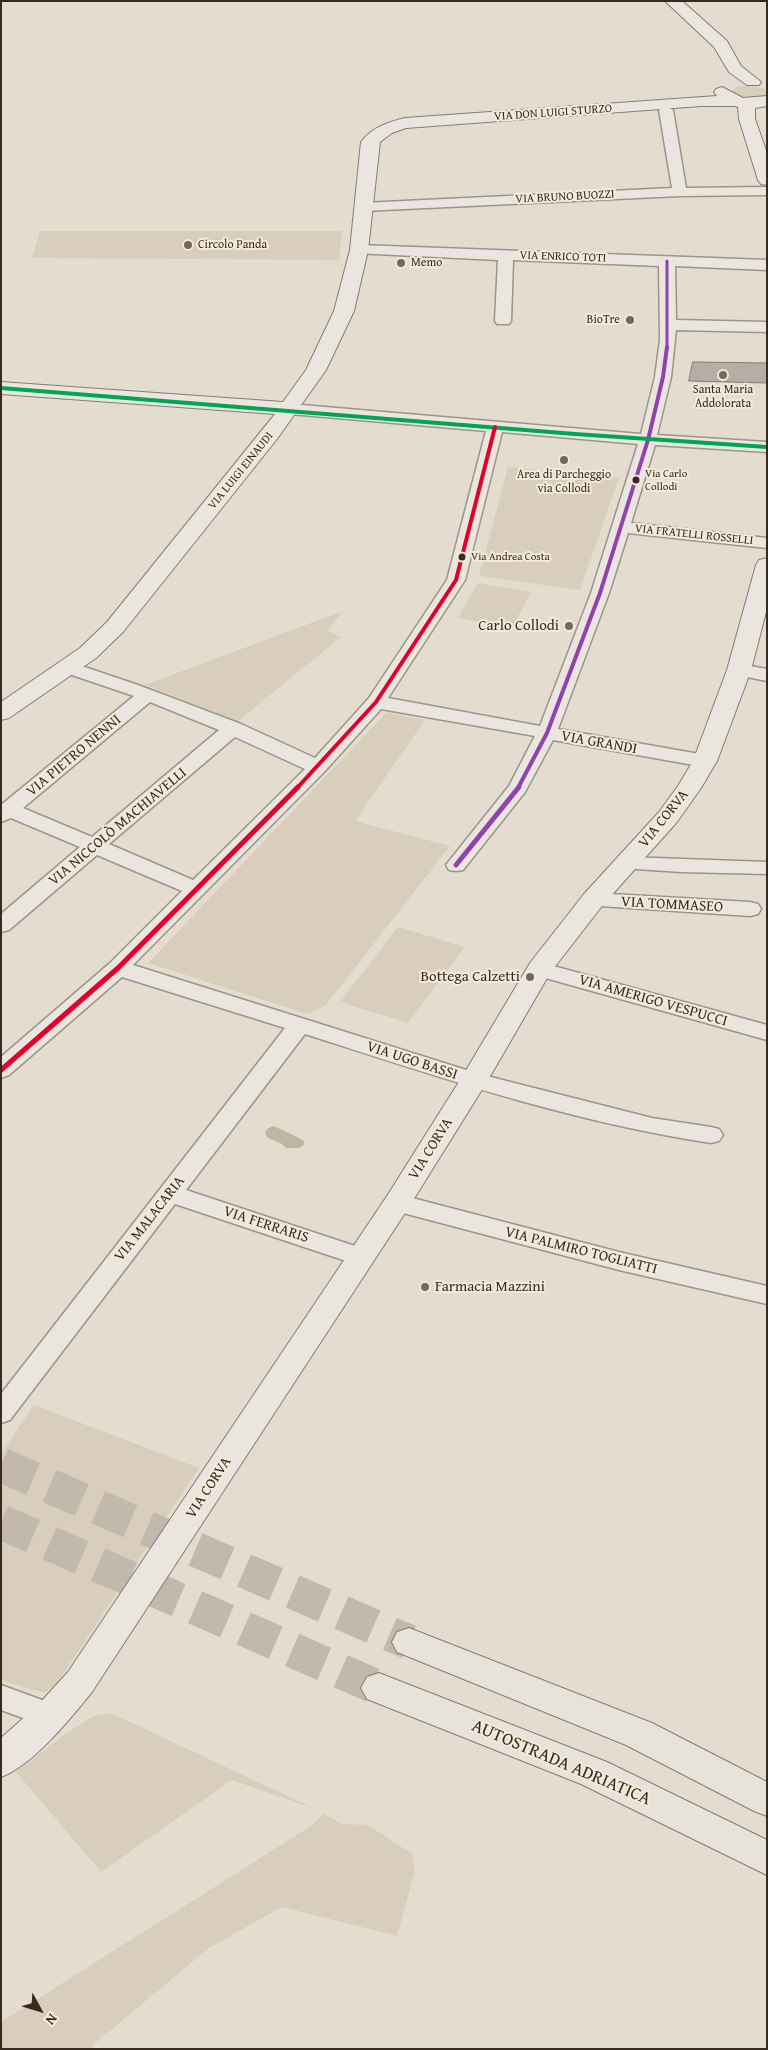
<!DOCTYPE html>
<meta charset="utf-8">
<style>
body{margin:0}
#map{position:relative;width:768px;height:2050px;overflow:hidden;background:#e4ddcf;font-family:"Gentium Book Plus",serif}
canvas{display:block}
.frame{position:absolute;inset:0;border:2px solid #3a2921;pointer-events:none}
.north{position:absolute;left:15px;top:1985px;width:50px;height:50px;-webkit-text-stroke:4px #f3ebda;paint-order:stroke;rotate:129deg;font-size:14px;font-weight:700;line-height:20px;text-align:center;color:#3a2921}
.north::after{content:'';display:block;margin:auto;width:18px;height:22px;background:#3a2921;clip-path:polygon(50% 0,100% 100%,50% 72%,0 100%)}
</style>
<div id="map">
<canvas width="768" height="2050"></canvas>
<div class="frame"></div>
<div class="north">N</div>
</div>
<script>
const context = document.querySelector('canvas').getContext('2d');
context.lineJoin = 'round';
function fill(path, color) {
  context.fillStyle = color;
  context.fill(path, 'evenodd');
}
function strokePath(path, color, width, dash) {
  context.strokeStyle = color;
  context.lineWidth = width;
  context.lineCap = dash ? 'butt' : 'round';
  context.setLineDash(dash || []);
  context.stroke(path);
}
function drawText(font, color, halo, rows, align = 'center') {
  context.font = font + ' "Gentium Book Plus",serif';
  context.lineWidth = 4;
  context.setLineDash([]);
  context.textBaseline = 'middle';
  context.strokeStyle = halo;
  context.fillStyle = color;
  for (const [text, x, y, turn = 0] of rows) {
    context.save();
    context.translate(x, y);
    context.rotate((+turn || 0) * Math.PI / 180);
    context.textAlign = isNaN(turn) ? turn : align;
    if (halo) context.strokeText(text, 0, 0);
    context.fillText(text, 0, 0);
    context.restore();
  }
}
const green = new Path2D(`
 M752 85 765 89 767 94C757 101 742 99 733 93L732 90 737 87Z
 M40 231H342L339 260 32 258Z
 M508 467 619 478 580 590 479 576Z
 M478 583 531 592 512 628 458 618Z
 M343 611 327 631 341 637 238 721 145 685Z
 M386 713 425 720 355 821 450 846 326 1005 307 1014 148 963Z
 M398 927 465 947 408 1023 340 1002Z
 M34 1405 199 1468 56 1685 46 1692H41L1 1680V1454Z
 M111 1713 315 1809 232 1780 101 1872 16 1772 68 1732 94 1716Z
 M324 1814 342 1824 368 1825 412 1854 415 1870 397 1936 282 1907 209 1948 94 2044 92 2049H1V2022L308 1828Z`);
const water = new Path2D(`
 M273 1126C279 1128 298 1137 304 1141V1145L299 1148H286L282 1144 268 1138 265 1133 267 1129Z`);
const building = new Path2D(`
 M693 362 767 363V383L689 381Z`);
const highwayTunnel = new Path2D(`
 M1 1465 409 1642
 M1 1522 379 1688`);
const street = new Path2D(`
 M666 106 673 110 686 188 767 187V195L680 196 363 211 358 210 356 207 358 204 363 203 672 188 659 110Z
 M359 245 767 260V270L675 266 676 320 767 322V332L676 330 671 377 657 435 767 442V452L655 445 631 523 767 538V548L628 533 609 593 558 729 705 755 712 757 715 761 712 765 705 767 553 740 525 792 463 870 456 871 449 870 446 865 509 786 535 736 381 709 325 771 133 965 479 1074 652 1118 711 1127 719 1129 723 1135 719 1141 711 1143C572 1122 438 1077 305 1034L186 1190 370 1251 373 1257 370 1263 361 1266 175 1204 10 1420 1 1423V1394L285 1028 122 977 9 1075 1 1078V1057L110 963 182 891 97 855 9 930 1 932V914L80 847 11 818 1 822V805L134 696 60 671 57 667 60 663 67 661 138 685 241 724 315 758 369 698 447 580 486 431 290 414 284 413 282 409 284 405 290 404 641 434 655 377 660 340 659 266 513 260 511 321 509 324H497L495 321 498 260 354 253 351 250 354 247ZM502 432 638 444 591 593 540 726 388 698 465 580ZM150 702 219 730 92 837 23 808ZM235 737 305 769 193 880 109 844Z
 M739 664 767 669V681L732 674 729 670 732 666Z
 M628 857 767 862V874L681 872 621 868 618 863 621 858Z
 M593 893 750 902 758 904 761 909 758 914 750 916 585 905 582 900 585 895Z
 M539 962 767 1025V1040L531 974 528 969 531 964Z
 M397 1194 619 1252 767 1286V1304L619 1270 388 1209 385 1203 388 1197Z
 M1 1685 61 1707 66 1716 61 1725 51 1728 1 1710Z`);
const secondary = new Path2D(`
 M665 1H682L727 41 741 66 761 82 759 85H747L729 72 714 47Z
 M722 87 743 98 767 96V106L755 108V119L767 153V185L761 184 758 180 739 119 738 107 735 106H701L406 128 392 133 380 142 368 250 354 311 326 370 277 439 123 632 96 658 9 718 1 720V702L80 648 107 622 275 414 1 394V382L283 402 306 370 334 311 350 250 361 142C372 127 389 122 405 118L717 96 714 92 716 89Z
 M767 558V608L751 670 717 761 701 788 677 822 602 906 550 973 488 1080 407 1210 92 1692C71 1718 32 1766 1 1777V1738L38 1705 68 1672 387 1196 462 1077 530 963 584 894 659 812 678 786 693 761 727 670 756 565 759 560Z`);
const highway = new Path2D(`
 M409 1628 652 1723 767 1782V1816L754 1811 626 1745 397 1652 392 1642 397 1632Z
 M379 1673 607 1762 767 1840V1875L581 1784 367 1699 361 1688 367 1677Z`);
const bus1Far2 = new Path2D(`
 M667 348V261`);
const bus1Far1 = new Path2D(`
 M518 788 547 733 600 593 648 440 663 377 667 347`);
const bus1 = new Path2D(`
 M456 865 519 787`);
const bus2 = new Path2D(`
 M1 388 575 434 767 447`);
const bus3Far1 = new Path2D(`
 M297 788 376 702 456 580 495 427`);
const bus3 = new Path2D(`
 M1 1070 118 968 298 787`);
const markers = [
 [188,245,5,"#76685e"],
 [401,263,5,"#76685e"],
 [630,320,5,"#76685e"],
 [723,375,5,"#76685e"],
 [564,460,5,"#76685e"],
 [636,480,4.5,"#3a2921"],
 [462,557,4.5,"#3a2921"],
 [569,626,5,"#76685e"],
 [530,977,5,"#76685e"],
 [425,1287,5,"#76685e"]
];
const farBusnames = [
 ["Via Carlo",645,474],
 ["Collodi",645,487],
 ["Via Andrea Costa",471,557]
];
const farStreetnames = [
 ["VIA DON LUIGI STURZO",553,113,-4],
 ["VIA BRUNO BUOZZI",565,197,-3],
 ["VIA ENRICO TOTI",563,257,2],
 ["VIA LUIGI EINAUDI",241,471,-51],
 ["VIA FRATELLI ROSSELLI",694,535,6]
];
const farPoinames = [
 ["Circolo Panda",198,245],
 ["Memo",411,263],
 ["BioTre",620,320,"right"],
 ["Santa Maria",723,390,"center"],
 ["Addolorata",723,404,"center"],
 ["Area di Parcheggio",564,475,"center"],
 ["via Collodi",564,489,"center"]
];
const poiNames = [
 ["Carlo Collodi",559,626],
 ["Bottega Calzetti",520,977],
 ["Farmacia Mazzini",435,1287,"left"]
];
const streetNames = [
 ["VIA GRANDI",599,743,10],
 ["VIA PIETRO NENNI",74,756,-40],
 ["VIA CORVA",664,819,-51],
 ["VIA NICCOLÒ MACHIAVELLI",118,827,-40],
 ["VIA TOMMASEO",672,905,3],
 ["VIA AMERIGO VESPUCCI",653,1001,16],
 ["VIA UGO BASSI",412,1061,18],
 ["VIA CORVA",431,1149,-58],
 ["VIA MALACARIA",150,1219,-52],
 ["VIA FERRARIS",266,1225,18],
 ["VIA PALMIRO TOGLIATTI",581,1251,14],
 ["VIA CORVA",209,1488,-57]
];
const nearStreetnames = [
 ["AUTOSTRADA ADRIATICA",561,1763,23]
];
fill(green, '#d8cebb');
fill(water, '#c0b4a2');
fill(building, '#b4aea4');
strokePath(building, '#827c74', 1);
strokePath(highwayTunnel, '#c2b9ac', 35, [35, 18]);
strokePath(street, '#9a948b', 3);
strokePath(secondary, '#827c74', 2);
strokePath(highway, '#827c74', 2);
fill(street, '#eae6df');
fill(secondary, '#eae6df');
fill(highway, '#e7e2da');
strokePath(bus1Far2, '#8e44ad', 3);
strokePath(bus1Far1, '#8e44ad', 4);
strokePath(bus1, '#8e44ad', 5);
strokePath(bus2, '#00a651', 4);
strokePath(bus3Far1, '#e4002b', 4);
strokePath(bus3, '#e4002b', 5);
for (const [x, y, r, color] of markers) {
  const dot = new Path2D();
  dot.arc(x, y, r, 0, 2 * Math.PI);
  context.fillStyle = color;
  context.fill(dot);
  strokePath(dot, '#f3ebda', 2);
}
drawText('11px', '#3a2921', '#f3ebda', farBusnames, 'left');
drawText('12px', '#3a2921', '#f3ebda', farStreetnames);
drawText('12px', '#3a2921', '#f3ebda', farPoinames, 'left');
drawText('15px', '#3a2921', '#f3ebda', poiNames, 'right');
drawText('15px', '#3a2921', '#f3ebda', streetNames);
drawText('18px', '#3a2921', '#f3ebda', nearStreetnames);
</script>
